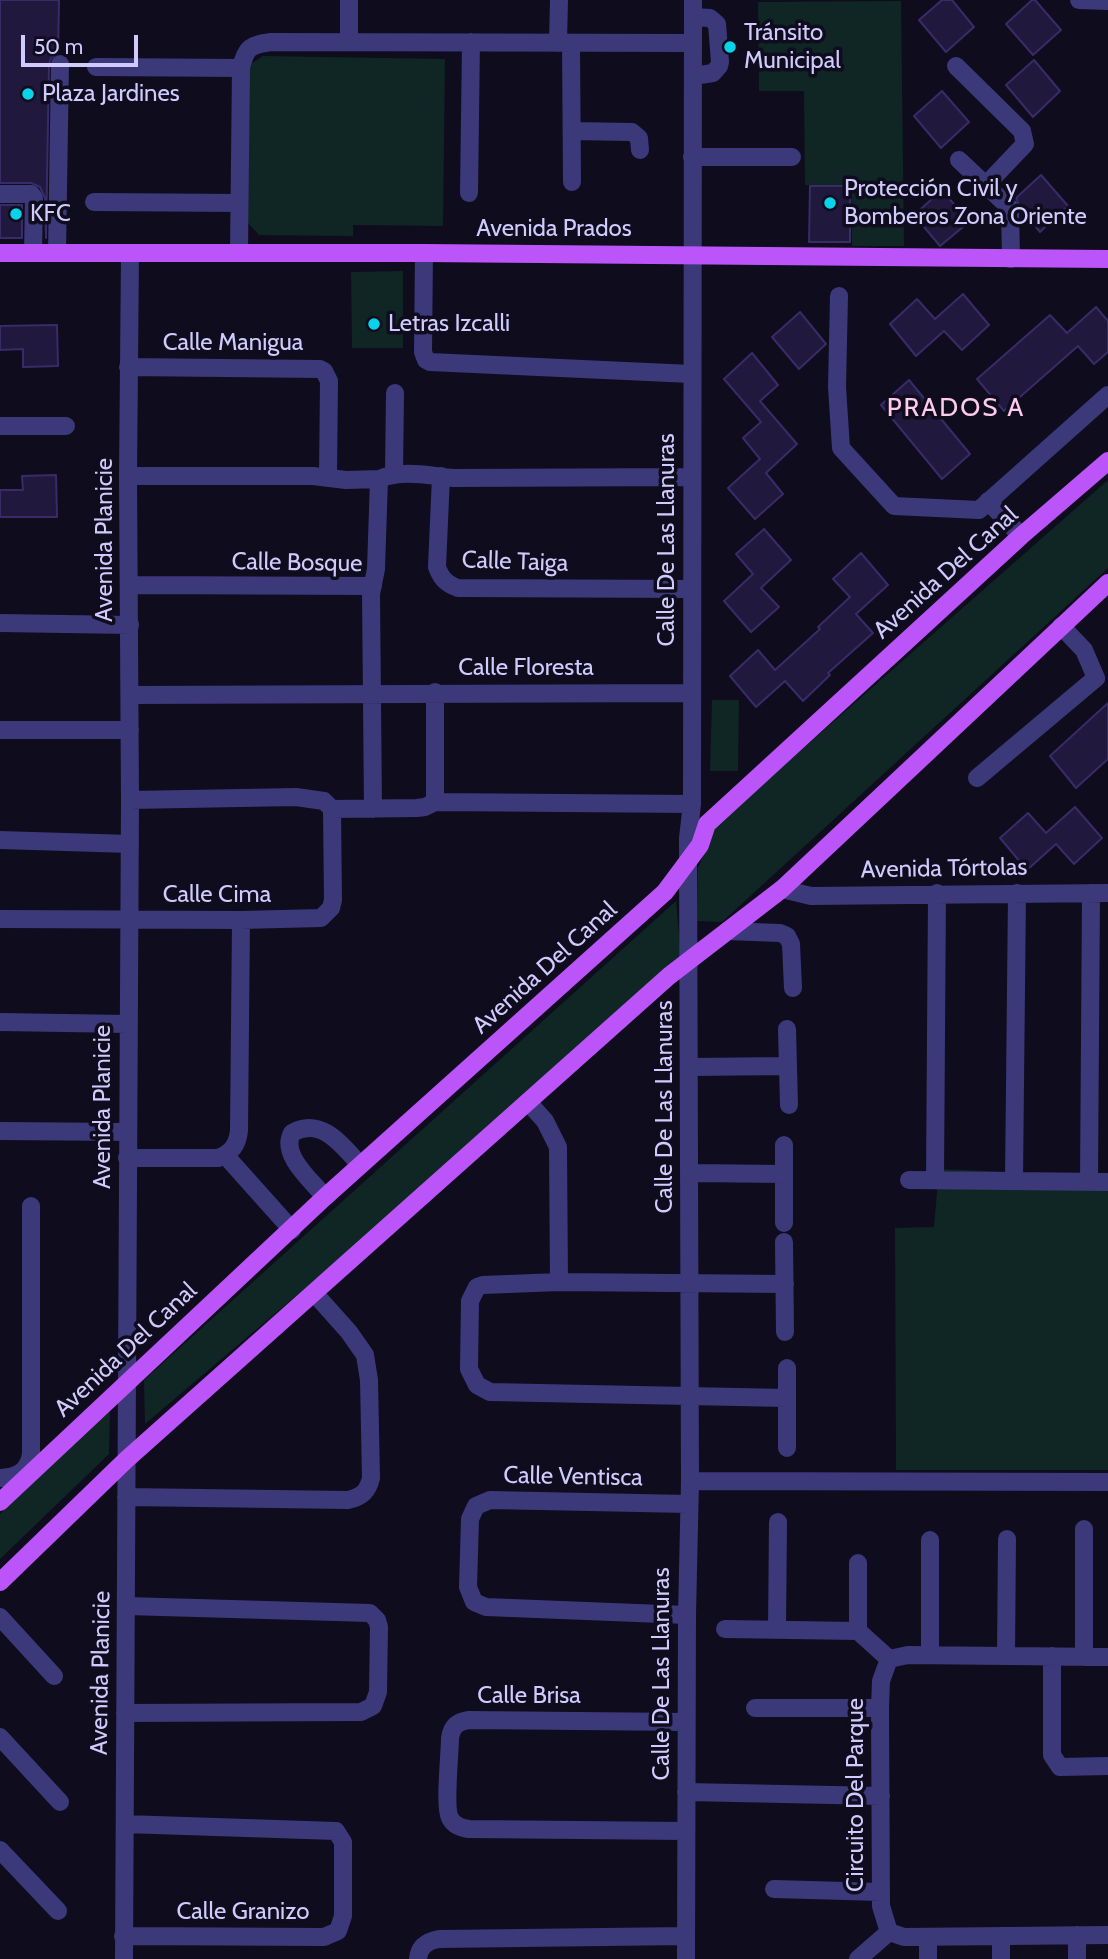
<!DOCTYPE html>
<meta charset="utf-8">
<style>
body{margin:0}
#map{position:relative;width:1108px;height:1959px;overflow:hidden;background:#0f0c1d;font-family:Cabin,sans-serif}
canvas{display:block}
.scale{position:absolute;left:21px;top:35px;width:117px;height:32px;box-sizing:border-box;border:4px solid #d0cafd;border-top:0;padding-left:9px;font-size:21px;line-height:24px;white-space:nowrap;color:#d0cafd;-webkit-text-stroke:5px #0f0c1d;paint-order:stroke}
</style>
<div id="map">
<canvas width="1108" height="1959"></canvas>
<div class="scale">50 m</div>
</div>
<script>
const context = document.querySelector('canvas').getContext('2d');
context.lineJoin = 'round';
function fill(path, color) {
  context.fillStyle = color;
  context.fill(path, 'evenodd');
}
function strokePath(path, color, width, dash) {
  context.strokeStyle = color;
  context.lineWidth = width;
  context.lineCap = dash ? 'butt' : 'round';
  context.setLineDash(dash || []);
  context.stroke(path);
}
function drawText(font, color, halo, rows, align = 'center') {
  context.font = font + ' Cabin,sans-serif';
  context.lineWidth = 7;
  context.setLineDash([]);
  context.textBaseline = 'middle';
  context.strokeStyle = halo;
  context.fillStyle = color;
  for (const [text, x, y, turn = 0] of rows) {
    context.save();
    context.translate(x, y);
    context.rotate((+turn || 0) * Math.PI / 180);
    context.textAlign = isNaN(turn) ? turn : align;
    if (halo) context.strokeText(text, 0, 0);
    context.fillText(text, 0, 0);
    context.restore();
  }
}
const green = new Path2D(`
 M901 1 904 246H852L851 185H805L804 91H759L758 2Z
 M263 56 445 59 443 226 353 225V236L259 235 248 223 249 65Z
 M403 271V348H352L351 272Z
 M1108 480V568L722 922 697 921 698 868 716 825Z
 M712 700H739L738 771H710Z
 M676 901 682 968 145 1424 144 1380Z
 M939 1169 1108 1176V1470H896L895 1228 934 1227Z
 M110 1409 109 1454 0 1559V1514Z`);
const building = new Path2D(`
 M0 0H59L58 53 51 58 49 64 46 238 45 198 40 187 31 183H0Z
 M942 0H952L974 27 946 52 919 20Z
 M1032 0H1035L1061 30 1033 55 1006 24Z
 M1034 60 1060 91 1033 117 1006 85Z
 M942 91 969 122 941 148 914 116Z
 M1041 175 1068 206 1040 232 1021 209 1016 198Z
 M810 186H850V242H809Z
 M942 190 969 222 940 246 914 215Z
 M0 205H22V238H0Z
 M963 294 989 325 962 350 944 331 916 356 890 324 917 299 935 319Z
 M1096 307 1108 321V352L1094 364 1078 346 1004 411 977 379 1050 315 1067 333Z
 M800 312 826 344 799 369 772 337Z
 M57 325 58 366 23 367V349L0 350V326Z
 M752 353 778 385 760 401 797 444 766 473 783 494 755 519 728 488 760 459 743 438 761 422 724 379Z
 M909 380 970 454 942 479 881 405Z
 M56 475 57 517H0V490H23L22 476Z
 M764 529 791 560 761 588 779 607 751 632 724 601 753 574 736 554Z
 M861 553 888 585 856 614 873 633 828 673 830 675 803 701 785 681 756 707 730 676 758 650 775 670 820 629 818 627 850 597 833 579Z
 M1108 703V759L1076 788 1050 756Z
 M1075 807 1102 838 1074 864 1056 844 1027 870 1000 838 1028 813 1046 833Z`);
const minor = new Path2D(`
 M1079 0 1108 1
 M349 41V0
 M558 43 559 0
 M571 43 572 182
 M956 66 1022 131 1025 144 986 185
 M96 67 241 68
 M693 76 713 73 719 66 720 62 717 24 710 18 693 17
 M572 131 632 132 639 138 640 150
 M692 157H792
 M959 160 1010 208 1011 259
 M469 193 471 42
 M0 194H31L34 198 33 253
 M94 202 239 203
 M239 252 241 68C246 47 250 45 271 42L692 43
 M57 253 60 64
 M424 253 423 352 426 360 430 362 691 374
 M839 296 837 387 841 448 894 506 979 510 1108 395
 M128 367 320 369 324 371 329 381 328 477
 M0 426H66
 M394 475 395 393
 M128 476H313L346 480 379 479 376 569 371 594 373 809
 M441 476 437 567C441 578 446 584 458 588L691 589
 M379 479C404 469 429 476 454 478L692 477
 M988 501 1021 536
 M129 585 373 586
 M0 623 130 625
 M130 695 691 693
 M0 730H130
 M977 778 1096 678 1084 650 1061 626
 M130 800 296 797 324 801 332 809
 M435 802 692 804
 M435 802V692
 M332 809 417 808 425 807 435 802
 M0 840 130 844
 M782 889 811 896 1108 893
 M0 919 241 920 321 918 331 908 333 900 332 809
 M727 931 780 933 787 936 791 944 793 988
 M0 1022 128 1024
 M787 1029 789 1105
 M690 1067 788 1066
 M528 1102 545 1121 558 1147 559 1282
 M0 1131 128 1132
 M784 1145V1223
 M225 1155 292 1230
 M127 1158H218C232 1153 238 1144 239 1130L241 920
 M690 1173 784 1174
 M935 1178 937 893
 M909 1180 1108 1182
 M1014 1180 1017 893
 M1089 1181 1091 893
 M325 1197C312 1181 280 1155 292 1133 321 1116 343 1146 360 1165
 M784 1242 785 1332
 M785 1284 559 1282 483 1285 477 1287 470 1301 469 1369 477 1385 490 1392 787 1398
 M787 1448V1368
 M0 1478C17 1477 28 1472 31 1454V1206
 M690 1481 1108 1482
 M126 1497 348 1500C362 1497 368 1491 371 1478L369 1380 365 1355 349 1332 315 1294
 M930 1540V1655
 M687 1615 486 1607 474 1602 468 1587 470 1519 476 1506 490 1500 688 1504
 M0 1617 54 1676
 M725 1629 858 1631 889 1659
 M777 1630 778 1522
 M858 1631V1563
 M1006 1656 1007 1539
 M1052 1656V1755L1060 1767 1108 1766
 M1084 1657V1529
 M889 1659 881 1681 880 1708 881 1906 889 1932
 M889 1659 908 1655 1108 1657
 M755 1708H880
 M125 1713 361 1712 373 1706 378 1692 379 1627 377 1620 370 1613 127 1606
 M0 1737 60 1802
 M686 1792 881 1796
 M686 1831 469 1829C461 1828 454 1826 450 1818 444 1807 450 1754 450 1738 452 1726 457 1722 469 1720L686 1722
 M0 1850 58 1911
 M774 1889 881 1892
 M889 1932 904 1937 1108 1935
 M1077 1935V1959
 M123 1936 324 1937 338 1931 343 1916V1842L336 1831 125 1824
 M1001 1936V1959
 M928 1937V1959
 M124 1959 130 800 128 476 130 254
 M418 1959C419 1946 428 1941 439 1939L686 1936
 M686 1959 687 1615 690 1481 688 838 692 804 693 0
 M858 1959 889 1932`);
const major = new Path2D(`
 M0 253H424L1108 259
 M0 1502 325 1197 665 892 700 845 707 824 1021 536 1108 461
 M0 1582 126 1460 669 976 782 889 1108 583`);
const markers = [
 [730,47,7,"#08d3ea"],
 [28,94,7,"#08d3ea"],
 [830,203,7,"#08d3ea"],
 [16,214,7,"#08d3ea"],
 [374,324,7,"#08d3ea"]
];
const poiNames = [
 ["Tránsito",744,33],
 ["Municipal",744,61],
 ["Plaza Jardines",42,94],
 ["Protección Civil y",844,189],
 ["Bomberos Zona Oriente",844,217],
 ["KFC",30,214],
 ["Letras Izcalli",388,324]
];
const streetNames = [
 ["Avenida Prados",554,229],
 ["Calle Manigua",233,343],
 ["Avenida Planicie",105,540,-90],
 ["Calle De Las Llanuras",667,540,-90],
 ["Calle Taiga",515,562,2],
 ["Calle Bosque",297,563,1],
 ["Avenida Del Canal",946,573,-42],
 ["Calle Floresta",526,668],
 ["Avenida Tórtolas",944,869,-1],
 ["Calle Cima",217,895],
 ["Avenida Del Canal",545,968,-42],
 ["Avenida Planicie",103,1107,-90],
 ["Calle De Las Llanuras",665,1107,-90],
 ["Avenida Del Canal",126,1350,-43],
 ["Calle Ventisca",573,1477,1],
 ["Avenida Planicie",101,1673,-89],
 ["Calle De Las Llanuras",662,1674,-90],
 ["Calle Brisa",529,1696],
 ["Circuito Del Parque",856,1795,-90],
 ["Calle Granizo",243,1912]
];
const neighbourhoodNames = [
 ["PRADOS A",956,408]
];
fill(green, '#0f2625');
fill(building, '#20193d');
strokePath(building, '#382c68', 2);
strokePath(minor, '#3b397a', 18);
strokePath(major, '#bc55f9', 18);
for (const [x, y, r, color] of markers) {
  const dot = new Path2D();
  dot.arc(x, y, r, 0, 2 * Math.PI);
  context.fillStyle = color;
  context.fill(dot);
  strokePath(dot, '#0f0c1d', 2.5);
}
drawText('24px', '#d0cafd', '#0f0c1d', poiNames, 'left');
drawText('24px', '#d0cafd', '#0f0c1d', streetNames);
context.letterSpacing = '2px';
drawText('26px', '#fdcbeb', '#0f0c1d', neighbourhoodNames);
context.letterSpacing = '0px';
</script>
